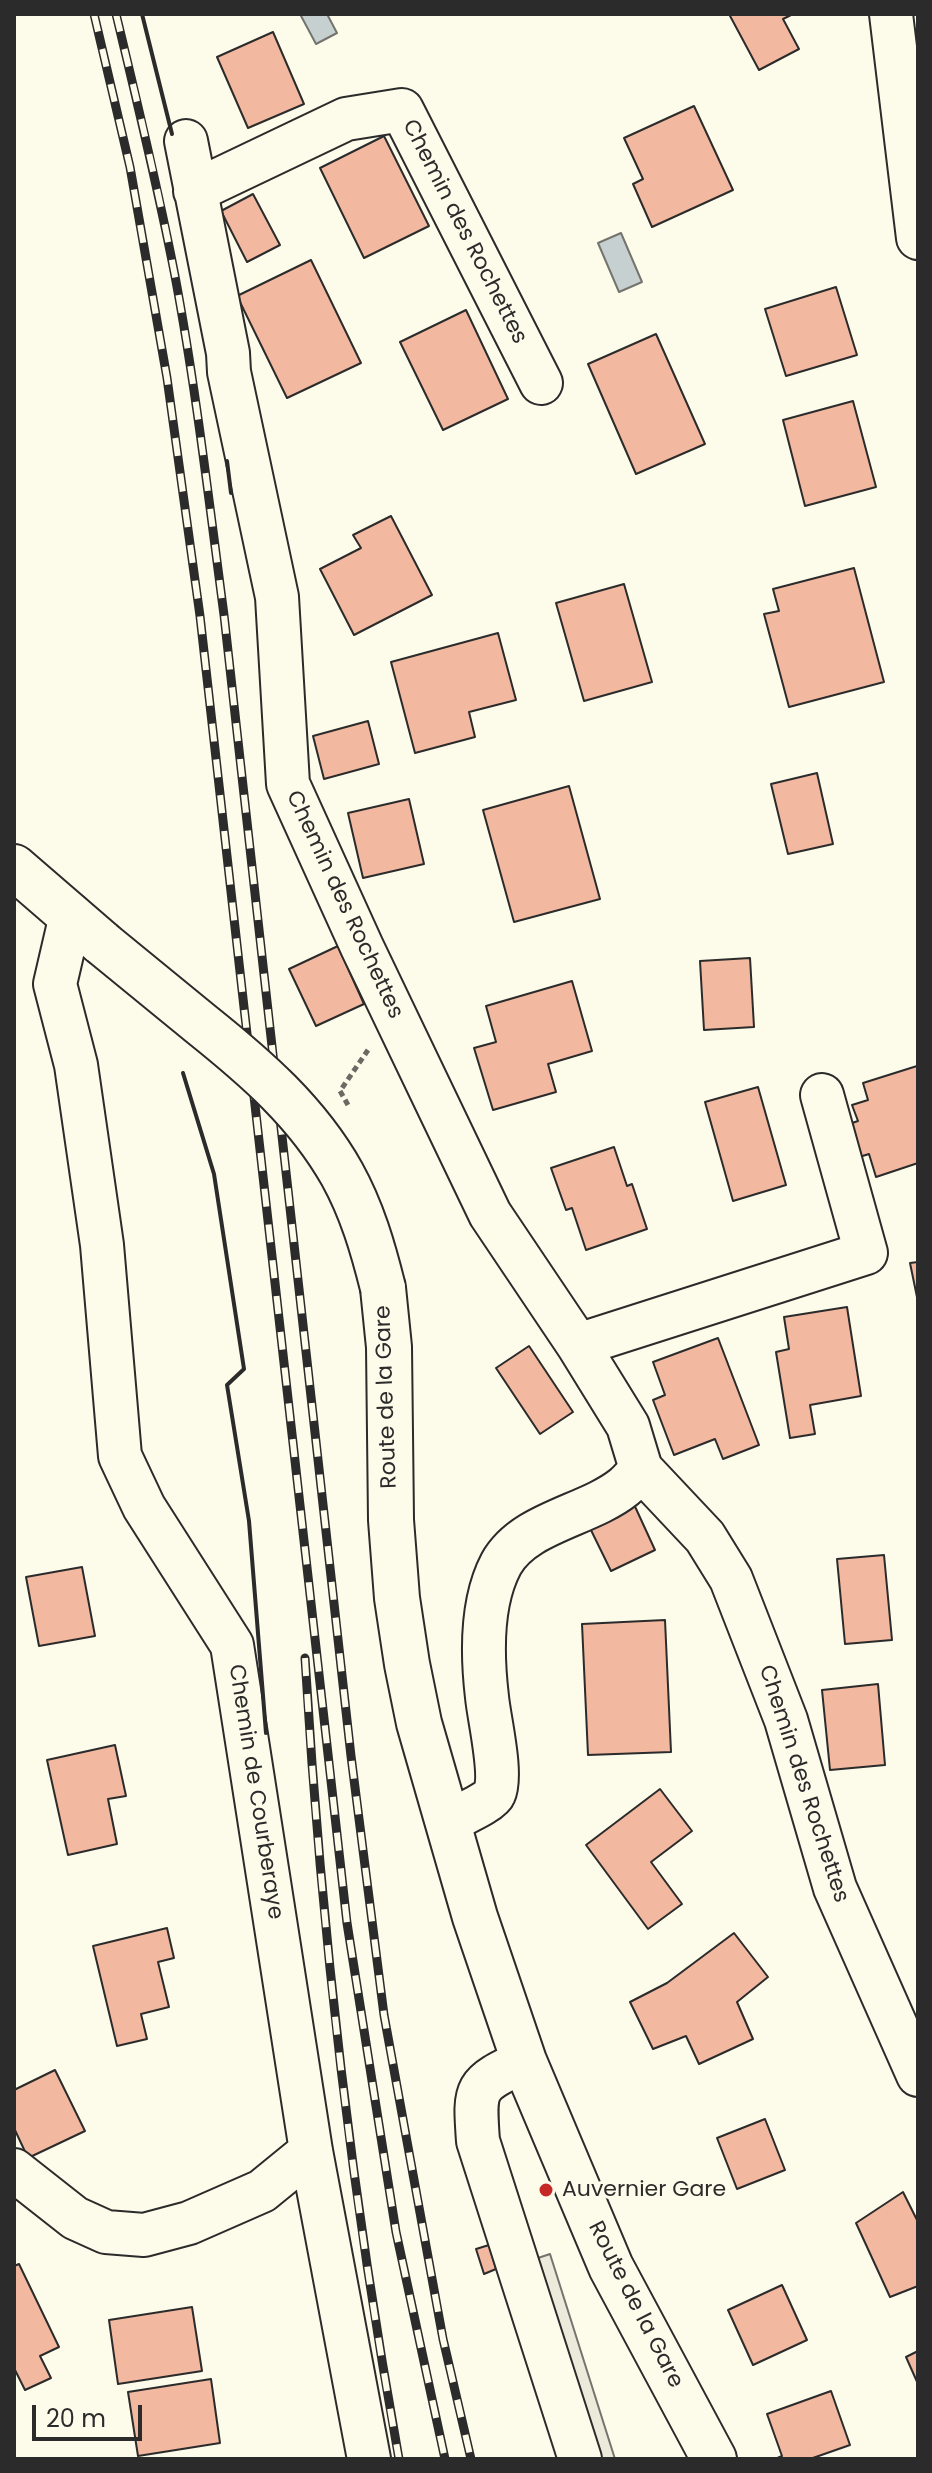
<!DOCTYPE html>
<style>
body{margin:0}
#map{position:relative;width:932px;height:2473px;overflow:hidden;background:#fdfbea;font-family:Poppins,sans-serif}
canvas{display:block}
.frame{position:absolute;inset:0;border:16px solid #2b2b2b;pointer-events:none}
.scale{position:absolute;left:32px;top:2405px;width:110px;height:36px;box-sizing:border-box;border:4px solid #2b2b2b;border-top:0;padding-left:10px;font-size:24px;line-height:28px;white-space:nowrap;color:#2b2b2b;-webkit-text-stroke:6px #fdfbea;paint-order:stroke}
</style>
<div id="map">
<canvas width="932" height="2473"></canvas>
<div class="frame"></div>
<div class="scale">20 m</div>
</div>
<script>
const context = document.querySelector('canvas').getContext('2d');
context.lineJoin = 'round';
function fill(path, color) {
  context.fillStyle = color;
  context.fill(path, 'evenodd');
}
function strokePath(path, color, width, dash) {
  context.strokeStyle = color;
  context.lineWidth = width;
  context.lineCap = dash ? 'butt' : 'round';
  context.setLineDash(dash || []);
  context.stroke(path);
}
function drawText(font, color, halo, rows, align = 'center') {
  context.font = font + ' Poppins,sans-serif';
  context.lineWidth = 6;
  context.setLineDash([]);
  context.textBaseline = 'middle';
  context.strokeStyle = halo;
  context.fillStyle = color;
  for (const [text, x, y, turn = 0] of rows) {
    context.save();
    context.translate(x, y);
    context.rotate((+turn || 0) * Math.PI / 180);
    context.textAlign = isNaN(turn) ? turn : align;
    if (halo) context.strokeText(text, 0, 0);
    context.fillText(text, 0, 0);
    context.restore();
  }
}
const parking = new Path2D(`
 M550 2254 615 2459H596L535 2259Z`);
const water = new Path2D(`
 M300 14H327L337 33 316 44Z
 M621 233 642 282 619 292 598 243Z`);
const building = new Path2D(`
 M729 14H793L783 19 799 49 759 70Z
 M273 32 304 104 248 128 217 57Z
 M694 106 733 190 652 227 633 184 643 179 624 138Z
 M384 136 429 226 364 258 320 168Z
 M253 194 280 245 247 262 221 211Z
 M311 260 361 363 287 398 237 296Z
 M836 287 857 355 786 376 765 309Z
 M466 310 508 399 443 430 400 342Z
 M656 334 705 444 636 474 588 364Z
 M853 401 876 487 805 506 783 420Z
 M391 516 432 595 354 635 320 569 361 548 353 535Z
 M854 568 884 682 789 707 764 614 779 611 773 589Z
 M624 584 652 682 584 701 556 603Z
 M498 633 516 700 469 712 475 737 415 753 391 662Z
 M368 721 379 764 324 779 313 736Z
 M817 773 833 844 788 854 771 784Z
 M569 786 600 899 514 922 483 810Z
 M409 799 424 864 363 878 348 813Z
 M338 946 364 1004 316 1026 289 969Z
 M750 958 754 1027 704 1030 700 961Z
 M572 981 592 1051 548 1064 556 1092 493 1110 474 1048 496 1042 486 1006Z
 M917 1066 918 1163 876 1177 869 1154 856 1158 846 1125 858 1121 852 1105 868 1100 863 1083Z
 M758 1087 786 1185 733 1201 705 1102Z
 M614 1147 627 1186 632 1184 647 1229 586 1250 572 1208 566 1210 551 1168Z
 M918 1262V1302L910 1263Z
 M847 1307 861 1396 810 1405 815 1434 790 1438 776 1352 789 1349 784 1317Z
 M718 1338 759 1445 723 1459 715 1439 674 1455 653 1400 665 1395 653 1362Z
 M529 1346 573 1412 540 1434 496 1368Z
 M632 1500 655 1550 611 1571 587 1522Z
 M884 1555 892 1640 845 1644 837 1559Z
 M82 1567 95 1636 39 1646 26 1577Z
 M665 1620 671 1752 588 1755 582 1624Z
 M878 1684 885 1765 830 1770 822 1690Z
 M115 1745 126 1796 108 1799 117 1844 68 1855 47 1760Z
 M660 1789 692 1831 651 1862 682 1904 648 1929 586 1845Z
 M167 1928 174 1958 158 1962 169 2007 141 2014 147 2039 117 2046 93 1946Z
 M734 1933 768 1977 737 2002 753 2039 699 2064 686 2036 653 2049 630 2002 667 1983Z
 M55 2070 85 2131 28 2158 14 2128V2090Z
 M765 2119 785 2170 737 2189 717 2138Z
 M903 2192 918 2222V2286L890 2297 856 2223Z
 M489 2245 496 2269 484 2274 476 2249Z
 M19 2264 59 2347 40 2356 51 2378 25 2390 14 2368V2266Z
 M782 2285 807 2340 753 2365 728 2310Z
 M192 2307 202 2371 118 2384 109 2320Z
 M918 2351V2384L906 2357Z
 M211 2379 220 2443 138 2456 128 2392Z
 M831 2391 850 2445 810 2459H775L782 2456 767 2414Z`);
const path = new Path2D(`
 M348 1105 340 1091 368 1050`);
const minor = new Path2D(`
 M891 14 918 238
 M186 141 228 353 229 372 277 597 288 784 362 947 490 1214 578 1345 628 1426 641 1469 705 1537 731 1579 786 1720 835 1888 918 2075
 M195 191 346 119 402 110 541 383
 M71 915 55 984 76 1065 102 1245 120 1456 144 1507 232 1645 311 2151 369 2459
 M578 1345 866 1253 822 1095
 M448 1822C458 1816 491 1802 494 1794 503 1775 489 1719 487 1697 482 1655 481 1602 501 1564 524 1522 588 1516 624 1487 630 1482 636 1475 641 1469
 M524 2061C474 2085 474 2086 478 2141L580 2459
 M14 2170 75 2218 106 2232 144 2235 189 2223 262 2191 311 2151`);
const major = new Path2D(`
 M14 867 102 943
 M383 1288 389 1347 391 1520 397 1598 407 1664 419 1723 475 1917 524 2061 611 2267 714 2459`);
const rail = new Path2D(`
 M94 14 130 167 167 378 200 616 347 1923 396 2232 445 2459
 M116 14C137 101 158 188 175 276 196 388 209 502 224 615L351 1756 384 2015 443 2339 471 2459
 M305 1658C321 1927 351 2194 399 2459`);
const majorBridge = new Path2D(`
 M102 943C135 970 168 997 201 1024 256 1068 307 1112 342 1174 362 1210 373 1248 383 1288`);
const wall = new Path2D(`
 M142 14 172 134
 M227 461 231 493
 M183 1073 214 1174 244 1369 227 1385 249 1521 266 1733`);
const markers = [
 [546,2190,8,"#c62828"]
];
const streetNames = [
 ["Chemin des Rochettes",464,232,63],
 ["Chemin des Rochettes",344,905,65],
 ["Route de la Gare",387,1397,-92],
 ["Chemin des Rochettes",803,1784,72],
 ["Chemin de Courberaye",255,1792,81],
 ["Route de la Gare",635,2305,63]
];
const poiNames = [
 ["Auvernier Gare",562,2190]
];
fill(parking, '#eceadb');
strokePath(parking, '#74746e', 2);
fill(water, '#c7d0d0');
strokePath(water, '#74746e', 2);
fill(building, '#f2b8a0');
strokePath(building, '#2b2b2b', 2);
strokePath(minor, '#2b2b2b', 46);
strokePath(major, '#2b2b2b', 48);
strokePath(path, '#6a6964', 5, [6, 4]);
strokePath(minor, '#fdfbea', 42);
strokePath(major, '#fdfbea', 44);
strokePath(rail, '#2b2b2b', 9);
strokePath(rail, '#fdfbea', 6, [18]);
strokePath(majorBridge, '#2b2b2b', 48, []);
strokePath(majorBridge, '#fdfbea', 44);
strokePath(wall, '#2b2b2b', 4);
for (const [x, y, r, color] of markers) {
  const dot = new Path2D();
  dot.arc(x, y, r, 0, 2 * Math.PI);
  context.fillStyle = color;
  context.fill(dot);
  strokePath(dot, '#fdfbea', 3);
}
drawText('22px', '#2b2b2b', '#fdfbea', streetNames);
drawText('22px', '#2b2b2b', '#fdfbea', poiNames, 'left');
</script>
